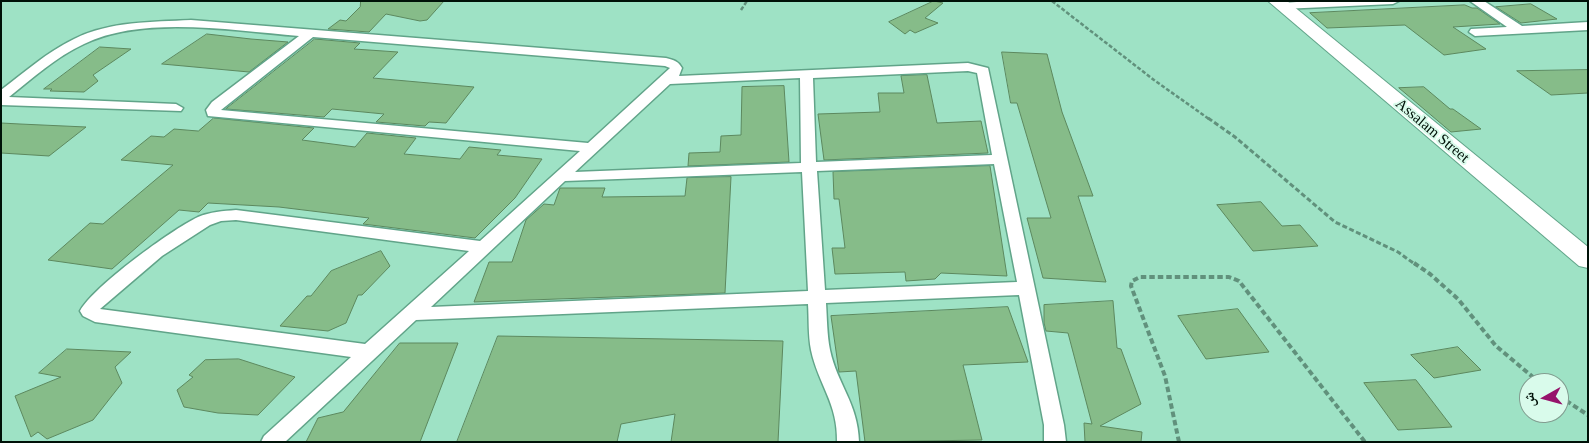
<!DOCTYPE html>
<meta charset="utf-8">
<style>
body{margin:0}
#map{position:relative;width:1589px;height:443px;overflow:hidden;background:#9ee2c5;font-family:"Times New Roman","Noto Naskh Arabic",serif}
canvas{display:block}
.frame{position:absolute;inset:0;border:2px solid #001108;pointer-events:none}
.north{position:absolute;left:1519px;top:373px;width:50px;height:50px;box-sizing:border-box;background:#d9fbeb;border:1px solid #829d90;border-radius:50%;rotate:263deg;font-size:14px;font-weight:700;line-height:20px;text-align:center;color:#001108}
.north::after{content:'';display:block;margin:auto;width:18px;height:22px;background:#96136b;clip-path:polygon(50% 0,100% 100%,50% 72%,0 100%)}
</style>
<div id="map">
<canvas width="1589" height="443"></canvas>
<div class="frame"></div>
<div class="north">ش</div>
</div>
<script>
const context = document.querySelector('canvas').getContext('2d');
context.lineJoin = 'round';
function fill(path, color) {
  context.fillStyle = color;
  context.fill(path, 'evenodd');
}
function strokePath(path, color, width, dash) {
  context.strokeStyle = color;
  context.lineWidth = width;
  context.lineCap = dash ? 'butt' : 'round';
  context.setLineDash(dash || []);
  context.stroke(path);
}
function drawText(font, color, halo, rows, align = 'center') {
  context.font = font + ' "Times New Roman",serif';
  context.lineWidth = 4;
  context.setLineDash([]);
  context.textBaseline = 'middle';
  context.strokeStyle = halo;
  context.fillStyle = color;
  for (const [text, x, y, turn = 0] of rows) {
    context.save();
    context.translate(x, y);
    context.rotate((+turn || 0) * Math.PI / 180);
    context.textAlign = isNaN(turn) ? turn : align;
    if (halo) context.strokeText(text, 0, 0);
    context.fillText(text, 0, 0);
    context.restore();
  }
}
const building = new Path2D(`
 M361 1H444L427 20 420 21 386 14 369 32 328 29 340 20 346 21 360 7Z
 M934 1 943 3 925 18 938 23 915 33 910 30 905 34 889 22Z
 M1531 4 1557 19 1521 23 1496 7Z
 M1465 5 1472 8H1477L1500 24 1453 27 1486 49 1444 55 1405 25 1327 28 1310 13Z
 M207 34 251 39 288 42 249 72 162 64Z
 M315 39 360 43 354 49 398 52 373 78 474 87 446 123 429 122 425 126 376 122 384 114 332 109 324 117 226 109Z
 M100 47 131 49 93 75 98 81 84 92 50 91 52 89H44Z
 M1002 52 1047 54 1062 112 1093 196H1078L1106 282 1043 278 1027 218H1051L1017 103H1011Z
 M1588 70V93L1551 95 1517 71Z
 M927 75 937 123 981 121 988 153 824 160 818 114 880 112 878 93H904L901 76Z
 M784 86 789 162 688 166 689 153 720 152 721 136 741 135 742 87Z
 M1424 87 1450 109H1453L1481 129 1451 132 1399 88Z
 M214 118 314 128 302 140 355 147 367 133 416 138 404 154 460 159 469 147 501 150 497 155 542 159 515 198 475 238 363 224 369 218 279 207 208 203 199 212 179 210 112 269 48 260 90 223 103 224 173 165 121 160 151 136 164 137 174 129 198 131Z
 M1 123 20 124 86 127 49 156 1 153Z
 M990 166 1007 276 941 273 935 279 906 281 905 272 835 274 832 248H845L839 199H834L833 172Z
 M731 177 725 293 474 302 489 262H512L526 220 544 204 554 205 560 188H605L602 197 685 196 687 178Z
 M1261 202 1282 226 1300 225 1318 246 1253 251 1217 205Z
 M381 251 390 266 362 295H358L346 323 328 331 280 326 307 296H311L331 271Z
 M1113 301 1117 348 1121 349 1141 404 1100 426 1142 432 1141 442H1085L1084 423 1092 424 1068 333 1046 331 1044 323V305Z
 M1008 307 1028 362 963 365 982 440 865 442 856 371 839 372 831 316Z
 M1238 309 1269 352 1206 359 1178 316Z
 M498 336 783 341 778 442H671L675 414 621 424 617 442H457Z
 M400 343H458L420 442H306L318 418 343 412Z
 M1458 347 1481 370 1434 378 1411 355Z
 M67 349 131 352 115 367 122 383 93 420 47 439 38 432 31 437 15 396 61 377 39 373Z
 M239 359 295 377 258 415 218 413 184 407 177 390 193 377 189 375 205 360Z
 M1416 380 1452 427 1398 430 1364 383Z`);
const pathFar2 = new Path2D(`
 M1052 1 1154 80 1209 119
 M741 10 747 1`);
const pathFar1 = new Path2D(`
 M1208 118 1235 137 1335 222 1398 252 1416 265`);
const path = new Path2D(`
 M1414 263 1430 274 1458 299 1496 346 1540 383
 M1559 396 1588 415
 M1179 442 1165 376 1131 286 1132 281 1140 277H1229L1239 281 1365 442`);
const street = new Path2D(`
 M1311 1H1399L1393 4 1282 9 1276 6 1282 3Z
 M1470 1H1484L1522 26 1588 22V30L1475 36 1469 32 1471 29 1507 27Z
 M191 20 666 58C674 60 678 61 682 68L679 76 968 63 988 68 1064 425 1066 442H1044V425L1019 295 826 303C827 318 827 335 830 350 837 384 858 403 859 442H837C838 403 818 384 811 350 808 335 809 318 808 304L416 320 285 442H261L264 436 351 357 95 322 83 316 80 311C94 286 171 230 198 217 210 212 223 211 236 210L480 241 580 151 208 116 206 110 212 102 299 36C235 31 143 15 84 44 56 57 33 78 9 97L176 104 183 108 181 111 1 105V90C25 72 47 52 74 39 110 21 152 22 191 20ZM313 37 665 66 670 68 588 143 221 110ZM968 71 977 73 992 155 816 162 813 78ZM800 78 801 163 575 172 670 84ZM994 164 1017 282 825 290 817 171ZM802 172 808 291 431 307 565 181ZM236 220 469 251 365 344 100 309 162 256 210 225 221 221Z`);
const secondary = new Path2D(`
 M1268 1H1287L1588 247V268L1579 266Z`);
const streetNames = [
 ["Assalam Street",1432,131,40]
];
fill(building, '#86bc89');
strokePath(building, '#5c885e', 1);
strokePath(street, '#61a489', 3);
strokePath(secondary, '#61a489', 2);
strokePath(pathFar2, '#61917c', 2.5, [4, 2]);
strokePath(pathFar1, '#61917c', 3, [5, 2.5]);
strokePath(path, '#61917c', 4, [5.5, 3]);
fill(street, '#fff');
fill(secondary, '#fff');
drawText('15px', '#001108', '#d9fbeb', streetNames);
</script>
